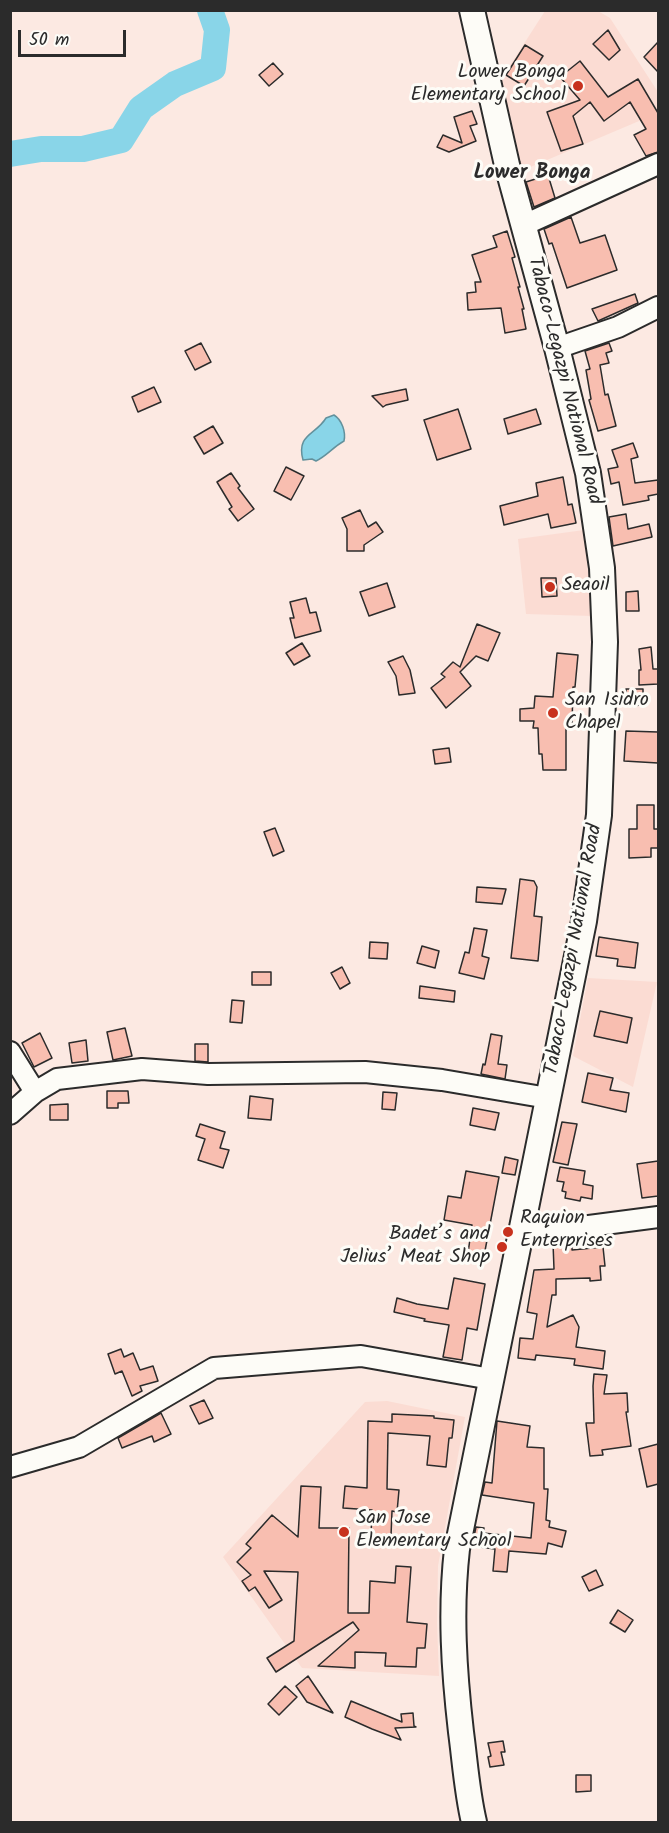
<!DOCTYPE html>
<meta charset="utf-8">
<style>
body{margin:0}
#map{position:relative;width:669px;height:1833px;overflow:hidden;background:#fce9e2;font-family:Kalam,sans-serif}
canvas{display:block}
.frame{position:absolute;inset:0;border:12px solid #2b2b2b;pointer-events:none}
.scale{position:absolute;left:18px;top:30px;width:108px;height:27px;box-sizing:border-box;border:3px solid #2b2b2b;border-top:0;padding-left:8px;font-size:18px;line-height:21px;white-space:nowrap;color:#2b2b2b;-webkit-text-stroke:4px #fdfcf7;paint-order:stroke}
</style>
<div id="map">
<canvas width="669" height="1833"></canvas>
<div class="frame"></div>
<div class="scale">50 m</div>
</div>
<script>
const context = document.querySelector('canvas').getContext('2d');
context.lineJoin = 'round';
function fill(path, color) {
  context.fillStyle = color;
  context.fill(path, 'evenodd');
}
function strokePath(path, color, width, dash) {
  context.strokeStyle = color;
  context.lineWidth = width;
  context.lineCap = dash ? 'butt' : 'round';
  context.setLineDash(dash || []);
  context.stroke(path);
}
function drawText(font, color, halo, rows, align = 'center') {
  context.font = font + ' Kalam,sans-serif';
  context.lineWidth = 6;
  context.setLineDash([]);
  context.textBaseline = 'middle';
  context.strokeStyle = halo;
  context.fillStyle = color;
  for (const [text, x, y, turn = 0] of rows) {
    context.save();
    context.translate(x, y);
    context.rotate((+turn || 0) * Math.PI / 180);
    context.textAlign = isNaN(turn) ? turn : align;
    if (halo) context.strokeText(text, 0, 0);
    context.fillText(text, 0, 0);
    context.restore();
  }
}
const built = new Path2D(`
 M545 11H598L610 18 658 92V113L521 171 500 81Z
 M584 530 592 616 526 614 518 539Z
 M588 978 657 982 633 1087 573 1056Z
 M387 1401 465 1417 438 1566 437 1623 439 1676 302 1668 223 1557 365 1402Z`);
const water = new Path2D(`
 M334 415C342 420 346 432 344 441 333 447 327 456 316 461L312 459 303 460C296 434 316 435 326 418Z`);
const river = new Path2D(`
 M10 154 41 149H83L121 140 141 108 175 84 213 68 217 30 210 10`);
const building = new Path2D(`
 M608 30 620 50 609 60 593 44Z
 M658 42V72L644 57Z
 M525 45 543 56 524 86 506 75Z
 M580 61 608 97 638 79 658 113V152L646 156 634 135 646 129 630 102 604 121 590 102 573 116 583 144 561 151 547 112 580 100 560 77Z
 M273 63 283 74 269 86 259 75Z
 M472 111 477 124 470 126 476 141 449 152 437 147 443 135 462 143 454 117Z
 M548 175 555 198 534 207 526 182Z
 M571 217 580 243 605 235 617 270 567 288 552 243 549 244 544 229Z
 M507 231 515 257 512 258 520 287H518L524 309H522L526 329 505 333 501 308 468 310 467 293 476 292 475 282H481L472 255 497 247 493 236Z
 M635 294 638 303 598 321 592 309Z
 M201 343 211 362 195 370 185 351Z
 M609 343 612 351 606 353 609 363 600 365 605 395 608 394 616 426 598 431 589 400 591 399 586 370 590 369 585 351Z
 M154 387 161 402 138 412 132 397Z
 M406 389 408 400 386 405 383 407 372 396Z
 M458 409 471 449 437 460 424 420Z
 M536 409 541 424 508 434 504 419Z
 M213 426 223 443 204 454 194 437Z
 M633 443 638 457 631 459 635 483 658 480V494L648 496 649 500 623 505 619 482 611 484 608 469 618 467 612 450Z
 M286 467 304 476 291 500 274 491Z
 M231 473 240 486 238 488 254 509 238 521 229 509 232 507 217 482Z
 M563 477 568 505 572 504 576 523 551 528 548 514 504 525 500 506 538 496 536 483Z
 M360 510 368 527 376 522 383 532 364 545V551H347V529L342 518Z
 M626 514 628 529 649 524 652 537 613 546 609 517Z
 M541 578H556L557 596 542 597Z
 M387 583 395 607 369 616 360 592Z
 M638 591 639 611H626V592Z
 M306 598 310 613 316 612 321 631 295 638 290 618H294L290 602Z
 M477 624 500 633 488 661 476 656 460 672 471 686 446 708 431 688 445 677 441 674 453 662 460 667Z
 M302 643 310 656 294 665 286 653Z
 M651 647 653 669H658V684L639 685V670H641L639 649Z
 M557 653 578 655 575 687H573L572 725H566V770H543L542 754H539L538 728H533L534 721H520V709L534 708 535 696 553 697Z
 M403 656 410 670 415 693 399 695 396 676 388 662Z
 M626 689H643V705L627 706Z
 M626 731 658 732V763L624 761Z
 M449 748 451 762 435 764 433 750Z
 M637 805H654V829H658V848H651V857L629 858V829H637Z
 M275 828 284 851 273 856 264 832Z
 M520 879 534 881 537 887 534 916 542 917 538 961 511 958Z
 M477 887 506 889 502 904 476 902Z
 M474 928 487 930 482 956 489 958 484 979 459 973 465 952 469 953Z
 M599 937 638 943 635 968 617 966 618 959 596 956Z
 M370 942 388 943 387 959 369 958Z
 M422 946 439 951 435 968 417 963Z
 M342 967 350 983 340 989 331 973Z
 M252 972H271V985H252Z
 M420 986 455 991 454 1002 419 998Z
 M232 1000 244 1001 242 1023 230 1022Z
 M600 1011 632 1018 627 1043 594 1036Z
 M125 1028 132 1056 113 1060 107 1032Z
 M40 1033 52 1058 34 1067 22 1043Z
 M491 1034 502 1036 498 1064 507 1065 505 1079 481 1074 483 1064 485 1065Z
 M86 1040 88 1061 72 1063 69 1043Z
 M195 1044H208V1062L195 1061Z
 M588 1073 613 1078 610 1090 629 1093 626 1112 582 1102Z
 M107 1091H128L129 1103H118V1108H107Z
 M383 1092 397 1093 395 1110 382 1109Z
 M250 1096 273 1099 271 1120 248 1118Z
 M68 1104V1120H50V1105Z
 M473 1108 499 1113 495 1130 470 1125Z
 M562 1122 577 1124 568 1165 553 1162Z
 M200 1124 225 1132 220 1148 229 1150 223 1168 198 1160 205 1139 196 1136Z
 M505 1157 518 1160 515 1175 502 1173Z
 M658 1161V1196L642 1198 637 1164Z
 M560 1167 585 1171 583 1184 593 1186 592 1199 581 1197 580 1201 565 1198 566 1192 562 1191 564 1182 557 1181Z
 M466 1171 499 1177 484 1256 468 1253 472 1225 444 1220 448 1196 461 1198Z
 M553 1243H572V1250L603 1247 605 1266H600L601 1280 590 1281V1278L556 1279V1295H552L547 1327 573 1315 579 1327 576 1347 605 1351 603 1369 574 1365 575 1359 536 1355 535 1360 518 1358 520 1338 533 1339 537 1314 527 1312 534 1270 554 1269Z
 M454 1278 485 1284 477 1330 467 1328 462 1360 443 1357 449 1325 424 1321 425 1319 394 1312 397 1298 417 1304 448 1309Z
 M121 1349 124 1357 133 1353 140 1370 153 1366 158 1381 140 1386 142 1391 132 1396 122 1371 115 1374 108 1354Z
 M594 1374 607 1375 604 1394 627 1393 628 1412H626L631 1446 602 1450 603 1455 590 1456 586 1423H594L593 1386Z
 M204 1400 213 1418 199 1424 190 1406Z
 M161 1413 171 1434 154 1442 152 1436 122 1448 118 1438Z
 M392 1414 434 1416V1418L454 1420 452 1438H449L446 1467 427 1465 430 1436 388 1433 387 1489 399 1490 397 1512 392 1511 391 1536H371L372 1510 343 1508 345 1486 367 1488 368 1421 392 1422Z
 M497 1421 530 1426 527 1447 544 1448V1489H548L546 1520 550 1521 549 1527 566 1531 562 1547 548 1543 546 1554 509 1551 507 1572 493 1571 495 1549 472 1546 476 1527 484 1528 483 1533 531 1538 534 1503 482 1495 485 1482 492 1483Z
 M658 1444V1484L647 1487 639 1449Z
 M301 1486 321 1487 319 1528H349L348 1613H369L370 1581 395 1583 396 1566 411 1567 407 1622 427 1624 425 1648H417L416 1667 385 1666 386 1653 355 1652V1668L318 1666 359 1630 353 1622 276 1672 267 1658 294 1641 298 1572 264 1571 282 1600 269 1608 255 1587 249 1591 242 1581 251 1575 237 1562 251 1548 246 1544 272 1515 298 1537Z
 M596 1570 603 1585 589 1591 582 1577Z
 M618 1610 633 1620 625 1632 610 1623Z
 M308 1676 333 1713 307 1702 296 1686Z
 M285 1686 297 1697 279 1715 268 1704Z
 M351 1701 402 1722 401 1714 413 1713 414 1726 416 1727 395 1728 401 1740 372 1729 345 1717Z
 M503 1741 505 1752H501L504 1765 490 1767 488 1757 491 1756 488 1743Z
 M576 1775H591V1791L576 1792Z`);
const minor = new Path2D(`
 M524 225 658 164
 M557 348 618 327 658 307
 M10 1052 35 1092 57 1079 142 1069 208 1074 365 1072 442 1080 548 1098
 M10 1114 35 1092
 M520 1235 658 1217
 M10 1467 79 1447 214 1368 361 1356 491 1379`);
const major = new Path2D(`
 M472 10 507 165 557 348 588 473 602 568 605 642 599 815 584 921 457 1549C450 1611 454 1671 461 1732 465 1762 467 1793 474 1822`);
const markers = [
 [578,86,6,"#c8321e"],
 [550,587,6,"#c8321e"],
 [553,713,6,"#c8321e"],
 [508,1232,6,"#c8321e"],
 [502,1247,6,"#c8321e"],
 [344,1532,6,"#c8321e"]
];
const poiNames = [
 ["Lower Bonga",566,74,"right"],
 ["Elementary School",566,97,"right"],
 ["Seaoil",562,587],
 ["San Isidro",565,702],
 ["Chapel",565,725],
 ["Raquion",520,1220],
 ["Enterprises",520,1243],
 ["Badet’s and",490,1236,"right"],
 ["Jelius’ Meat Shop",490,1259,"right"],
 ["San Jose",356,1520],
 ["Elementary School",356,1543]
];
const streetNames = [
 ["Tabaco-Legazpi National Road",563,381,76],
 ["Tabaco-Legazpi National Road",575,950,-80]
];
const neighbourhoodNames = [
 ["Lower Bonga",532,174]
];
fill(built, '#fbdcd3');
fill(water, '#89d5e8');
strokePath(water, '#63919c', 1.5);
strokePath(river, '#89d5e8', 26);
fill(building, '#f8beb0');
strokePath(building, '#2b2b2b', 1.5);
strokePath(minor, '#2b2b2b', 24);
strokePath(major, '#2b2b2b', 28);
strokePath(minor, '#fdfcf7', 20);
strokePath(major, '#fdfcf7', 24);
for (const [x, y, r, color] of markers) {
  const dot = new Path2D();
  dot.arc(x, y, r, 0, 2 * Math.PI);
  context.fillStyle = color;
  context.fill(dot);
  strokePath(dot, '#fdfcf7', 2);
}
drawText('20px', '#2b2b2b', '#fdfcf7', poiNames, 'left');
drawText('20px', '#2b2b2b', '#fdfcf7', streetNames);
drawText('bold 21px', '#2b2b2b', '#fdfcf7', neighbourhoodNames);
</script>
